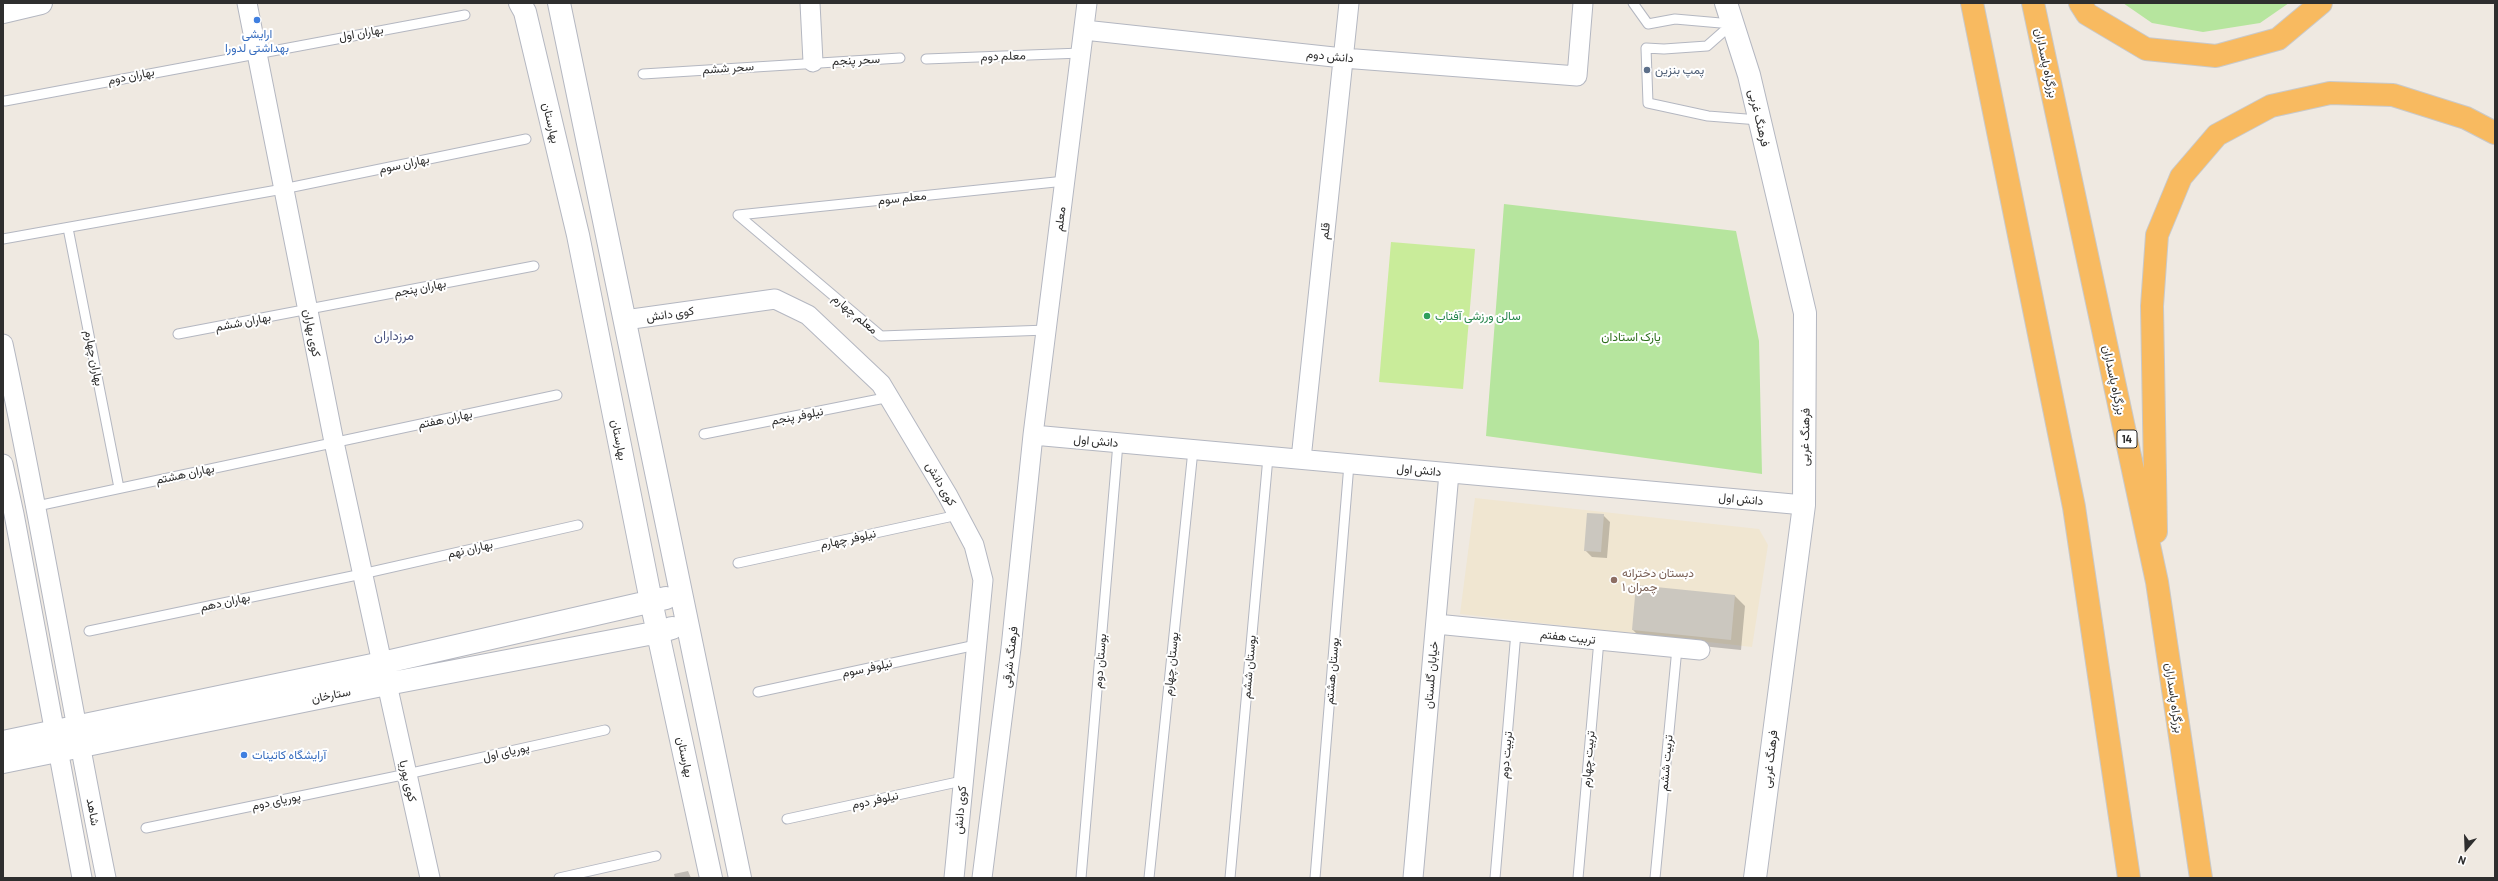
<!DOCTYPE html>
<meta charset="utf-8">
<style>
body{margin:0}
#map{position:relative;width:2498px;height:881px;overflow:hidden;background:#efe9e1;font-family:Barlow,sans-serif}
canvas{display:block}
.frame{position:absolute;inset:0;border:4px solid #2e2e2e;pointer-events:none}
.north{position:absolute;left:2446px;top:829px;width:40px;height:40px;-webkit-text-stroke:3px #fff;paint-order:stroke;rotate:199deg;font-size:11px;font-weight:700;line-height:16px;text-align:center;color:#2e2e2e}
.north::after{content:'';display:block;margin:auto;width:14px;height:18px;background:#2e2e2e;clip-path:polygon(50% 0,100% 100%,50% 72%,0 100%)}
</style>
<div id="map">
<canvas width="2498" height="881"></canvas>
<div class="frame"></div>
<div class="north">N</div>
</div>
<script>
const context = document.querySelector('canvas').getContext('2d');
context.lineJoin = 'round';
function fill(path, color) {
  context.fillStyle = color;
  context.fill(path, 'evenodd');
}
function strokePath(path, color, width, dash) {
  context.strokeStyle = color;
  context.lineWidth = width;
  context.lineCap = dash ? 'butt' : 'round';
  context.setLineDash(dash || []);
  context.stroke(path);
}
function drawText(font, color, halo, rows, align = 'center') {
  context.font = font + ' Barlow,Vazirmatn,sans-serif';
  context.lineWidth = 4;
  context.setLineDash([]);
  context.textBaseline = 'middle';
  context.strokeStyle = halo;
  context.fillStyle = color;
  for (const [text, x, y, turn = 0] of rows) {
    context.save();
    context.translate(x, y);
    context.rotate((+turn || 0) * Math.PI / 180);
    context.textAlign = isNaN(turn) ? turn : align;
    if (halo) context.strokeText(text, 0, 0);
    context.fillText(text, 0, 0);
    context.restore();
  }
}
const education = new Path2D(`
 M1475 498 1759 529 1768 545 1752 647 1460 614Z`);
const green = new Path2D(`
 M2123 3H2289L2260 23 2203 32 2152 23Z
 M1504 204 1736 231 1759 341 1762 474 1486 436Z`);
const pitch = new Path2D(`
 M1391 242 1475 249 1463 389 1379 382Z`);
const shadow = new Path2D(`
 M1603 515 1610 522 1607 558 1592 557 1585 550Z
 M1637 586 1735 596 1745 606 1741 650 1643 640 1633 630Z
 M688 871 691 878H675L674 874Z`);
const building = new Path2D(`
 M1587 513 1604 514 1601 552 1584 551Z
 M1636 585 1735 595 1731 640 1632 630Z`);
const service = new Path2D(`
 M1633 3 1648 24 1675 19 1732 24
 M1732 24 1707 46 1664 49 1646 48 1648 103 1708 116 1759 120
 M926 59 1081 53
 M643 74 900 58
 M5 101 465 15
 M738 215 881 336 1047 330
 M738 215 1065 181
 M68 228 119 488
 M3 239 283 189 526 139
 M178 334 534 266
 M704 434 890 397
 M37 506 557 395
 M738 563 958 515
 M89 631 362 574 578 525
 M758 692 976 645
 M787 819 962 781
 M146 828 407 774 605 730
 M559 878 656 856
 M1081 878 1118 443
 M1149 878 1193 450
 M1230 878 1268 457
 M1315 878 1349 464
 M1495 878 1516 632
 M1578 878 1599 640
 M1655 878 1677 648`);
const minor = new Path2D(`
 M247 3 334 442 382 663
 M810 3 813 62
 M1084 30 1343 58 1577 76 1583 3
 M625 320 775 299 808 315 881 384 948 496 974 545 983 580 954 878
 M3 344C41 521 70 700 106 878
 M1033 435 1804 505
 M1301 459 1349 3
 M3 464 14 514 82 878
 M1436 624 1700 650
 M387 684 430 878
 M982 878 1011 648 1033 435 1087 3
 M1413 878 1449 473`);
const tertiary = new Path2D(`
 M520 3 525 12 578 235 651 601 711 878
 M559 3 740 878
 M1726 3 1749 75 1805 313 1804 505 1755 878
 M3 12 41 3
 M3 742 382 663 666 598
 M3 762 387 684 659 632 672 628`);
const trunk = new Path2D(`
 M1972 3 2074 507 2129 878
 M2033 3 2157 582 2201 878
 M2080 3 2087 14 2146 49 2216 56 2278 39 2321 3
 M2156 532 2152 306 2157 235 2181 177 2217 135 2271 106 2330 93 2393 95 2466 118 2495 133`);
const markers = [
 [257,20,4,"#3f7fe0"],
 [1647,70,4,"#5c6f8a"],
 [1427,316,4,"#2e9e5b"],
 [1614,580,4,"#8d6e63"],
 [244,755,4,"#3f7fe0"]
];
const shields = [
 [2127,439,20]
];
const shieldNames = [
 ["14",2127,439]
];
const streetNames = [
 ["بهاران اول",361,33,-10],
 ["معلم دوم",1003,56,-2],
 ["دانش دوم",1330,56,6],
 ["سحر پنجم",856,60,-3],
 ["بزرگراه پاسداران",2046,63,78],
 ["سحر ششم",728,68,-4],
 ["بهاران دوم",131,76,-11],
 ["فرهنگ غربی",1759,118,77],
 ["بهارستان",551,123,77],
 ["بهاران سوم",404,164,-12],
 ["معلم سوم",902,198,-6],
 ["معلم",1060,219,-83],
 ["قلم",1325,231,-84],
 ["بهاران پنجم",420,288,-11],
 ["کوی دانش",670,314,-8],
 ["معلم چهارم",855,314,40],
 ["بهاران ششم",243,322,-11],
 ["کوی بهاران",312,333,79],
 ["بهاران چهارم",94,358,79],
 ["بزرگراه پاسداران",2114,380,78],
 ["نیلوفر پنجم",797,416,-11],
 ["بهاران هفتم",445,419,-12],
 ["فرهنگ غربی",1805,437,-89],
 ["بهارستان",619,440,79],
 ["دانش اول",1096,441,5],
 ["دانش اول",1419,470,5],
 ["بهاران هشتم",185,474,-12],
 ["کوی دانش",941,484,60],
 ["دانش اول",1741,499,5],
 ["نیلوفر چهارم",848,539,-12],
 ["بهاران نهم",470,549,-13],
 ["بهاران دهم",225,602,-12],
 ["تربیت هفتم",1568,637,6],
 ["فرهنگ شرقی",1010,657,-83],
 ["بوستان دوم",1100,661,-85],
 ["بوستان چهارم",1171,664,-84],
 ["بوستان ششم",1249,667,-85],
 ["نیلوفر سوم",867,668,-12],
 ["بوستان هشتم",1332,671,-85],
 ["خیابان گلستان",1431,675,-85],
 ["ستارخان",331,695,-11],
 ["بزرگراه پاسداران",2174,698,82],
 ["پوریای اول",506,752,-13],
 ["تربیت دوم",1506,755,-85],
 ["بهارستان",685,757,78],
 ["تربیت چهارم",1588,759,-85],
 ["فرهنگ غربی",1770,759,-83],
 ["تربیت ششم",1666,763,-85],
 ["کوی پوریا",408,781,77],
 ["نیلوفر دوم",875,800,-12],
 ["پوریای دوم",276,801,-12],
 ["کوی دانش",960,810,-85],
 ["شاهد",93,812,79]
];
const shopNames = [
 ["ارایشی",257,34],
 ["بهداشتی لدورا",257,48],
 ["آرایشگاه کاتینات",252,755,"left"]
];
const serviceNames = [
 ["پمپ بنزین",1655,70]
];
const leisureNames = [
 ["سالن ورزشی آفتاب",1435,316]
];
const parkNames = [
 ["پارک استادان",1631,337]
];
const educationNames = [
 ["دبستان دخترانه",1622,573],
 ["چمران ۱",1622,587]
];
const neighbourhoodNames = [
 ["مرزداران",394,336]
];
fill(education, '#f0e6d1');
fill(green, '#b6e59e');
fill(pitch, '#c9ec9a');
fill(shadow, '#0003');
fill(building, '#cbc7bf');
strokePath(service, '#b4b7c1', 11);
strokePath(minor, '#b4b7c1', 21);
strokePath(tertiary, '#b4b7c1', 24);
strokePath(trunk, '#c9c9c9', 24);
strokePath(service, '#fff', 9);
strokePath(minor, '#fff', 19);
strokePath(tertiary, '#fff', 22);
strokePath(trunk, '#f8ba60', 22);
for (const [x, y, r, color] of markers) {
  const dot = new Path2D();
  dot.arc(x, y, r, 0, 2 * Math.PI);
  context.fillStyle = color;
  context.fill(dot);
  strokePath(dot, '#fff', 1.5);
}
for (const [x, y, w] of shields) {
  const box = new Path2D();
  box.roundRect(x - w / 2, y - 9, w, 18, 3);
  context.fillStyle = '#fff';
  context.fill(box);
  strokePath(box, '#2e2e2e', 1);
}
drawText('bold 11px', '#2e2e2e', null, shieldNames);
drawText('12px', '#2e2e2e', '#fff', streetNames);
drawText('12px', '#366cbe', '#fff', shopNames);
drawText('12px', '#4e5e75', '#fff', serviceNames, 'left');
drawText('12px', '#27864d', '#fff', leisureNames, 'left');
drawText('12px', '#2c6e1b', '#fff', parkNames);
drawText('12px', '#785e54', '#fff', educationNames, 'left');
drawText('13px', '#4d5680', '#fff', neighbourhoodNames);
</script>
